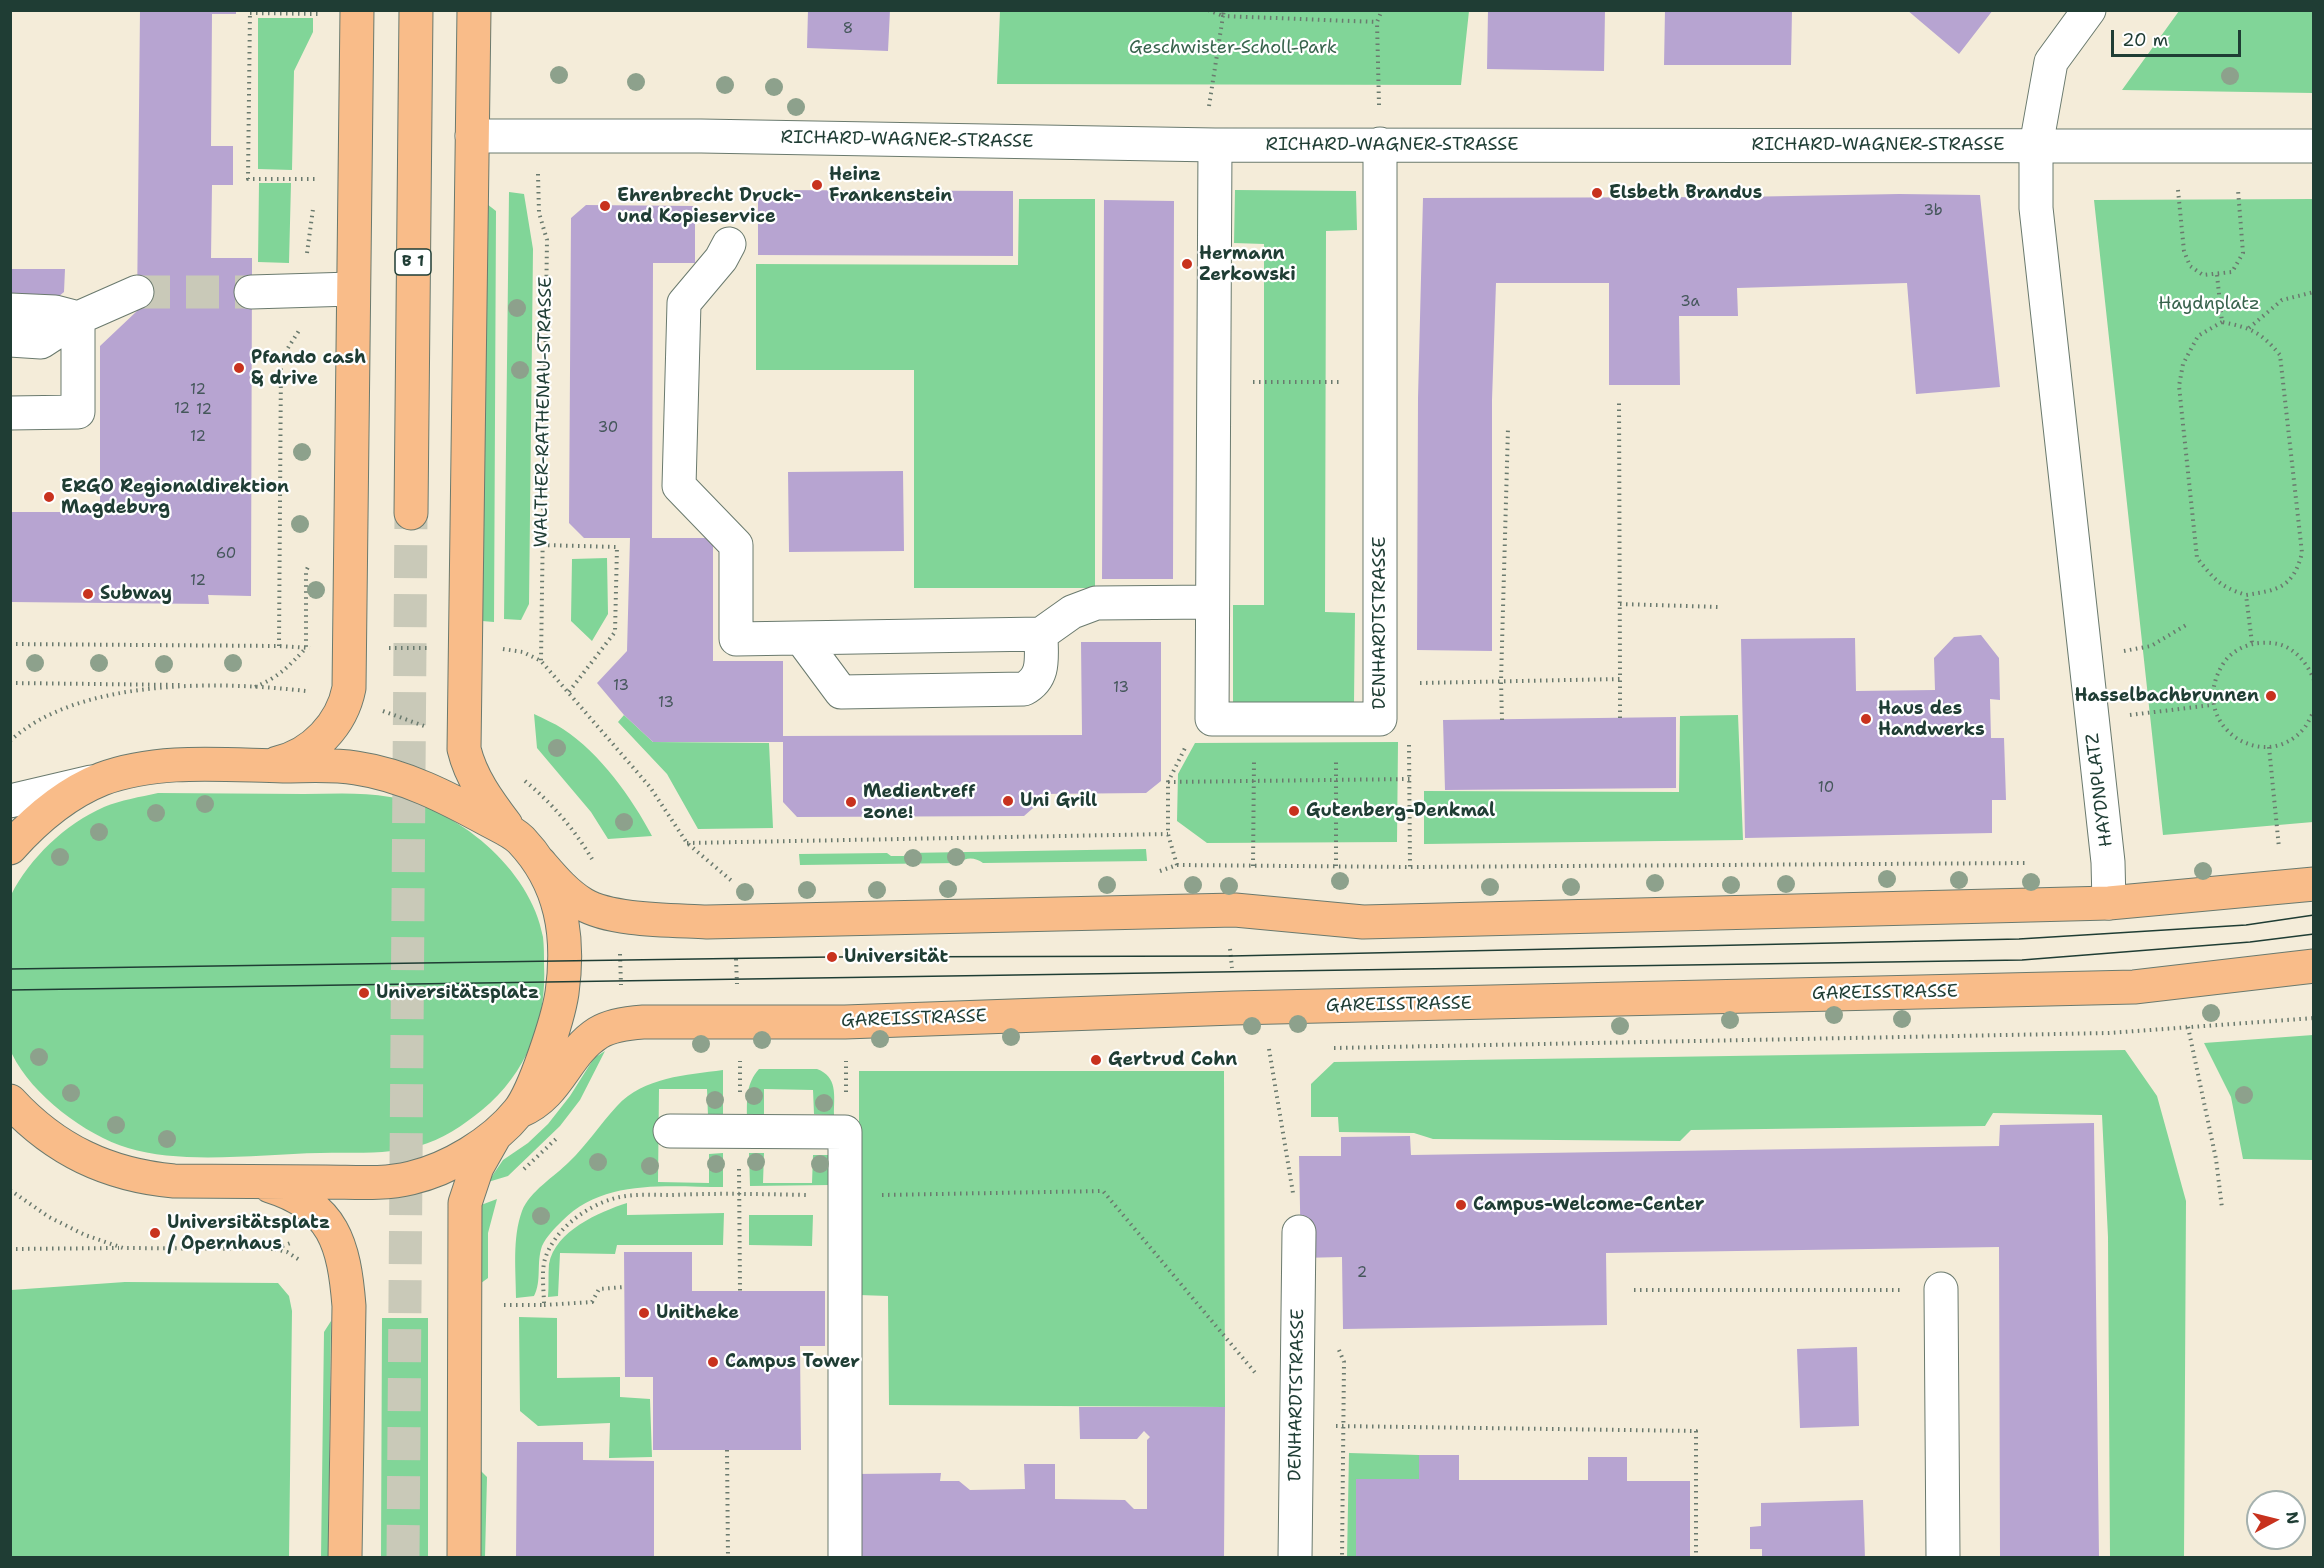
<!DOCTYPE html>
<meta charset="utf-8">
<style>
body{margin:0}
#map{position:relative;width:2324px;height:1568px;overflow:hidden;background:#f4ecd9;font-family:"Shantell Sans",sans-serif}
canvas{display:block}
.frame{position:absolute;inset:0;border:12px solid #1f3d34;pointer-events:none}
.north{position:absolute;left:2246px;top:1490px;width:60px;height:60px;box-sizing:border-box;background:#fff;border:2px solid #a5b1ae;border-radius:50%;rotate:83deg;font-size:16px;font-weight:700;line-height:24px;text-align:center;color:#1f3d34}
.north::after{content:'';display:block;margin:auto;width:21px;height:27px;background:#c8321e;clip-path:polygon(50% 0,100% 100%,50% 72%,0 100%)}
.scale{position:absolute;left:2111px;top:30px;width:130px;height:27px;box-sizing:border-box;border:3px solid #1f3d34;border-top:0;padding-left:8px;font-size:18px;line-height:21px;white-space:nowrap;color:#1f3d34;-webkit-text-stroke:4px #fff;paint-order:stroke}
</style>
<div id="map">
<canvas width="2324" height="1568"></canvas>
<div class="frame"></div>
<div class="north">N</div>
<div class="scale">20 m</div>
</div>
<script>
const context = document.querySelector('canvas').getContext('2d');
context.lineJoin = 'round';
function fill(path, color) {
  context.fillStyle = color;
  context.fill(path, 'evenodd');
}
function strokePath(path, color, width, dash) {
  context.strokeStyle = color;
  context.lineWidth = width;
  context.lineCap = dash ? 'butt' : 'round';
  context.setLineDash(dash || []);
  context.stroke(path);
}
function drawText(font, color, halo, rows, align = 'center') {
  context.font = font + ' "Shantell Sans",sans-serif';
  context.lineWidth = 4.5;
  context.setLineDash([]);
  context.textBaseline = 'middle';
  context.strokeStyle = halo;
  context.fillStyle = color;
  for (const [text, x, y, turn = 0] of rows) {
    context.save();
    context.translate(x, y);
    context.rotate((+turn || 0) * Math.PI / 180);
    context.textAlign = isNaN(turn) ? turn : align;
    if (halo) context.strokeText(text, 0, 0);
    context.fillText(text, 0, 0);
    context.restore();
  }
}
const green = new Path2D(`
 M1000 11V10L1469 11 1461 85 997 84Z
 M2179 11H2313V93L2122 90Z
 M258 18H313V32L294 71 292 170 258 169Z
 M259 183H291L289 263 258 262Z
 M1235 190 1356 191 1357 230 1326 231 1325 612 1355 613 1354 703H1233V605H1264V244L1234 243Z
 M509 192 524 194 533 249 529 604 521 620 504 619Z
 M1019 199H1095V588H914V370H756V264L1018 265Z
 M2313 199V822L2163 835 2094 200Z
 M487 204 496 211 494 622 482 621 484 240Z
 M607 558 608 614 592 641 571 621 572 559Z
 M534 714C544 719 554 723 563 729 600 753 632 798 652 836L608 839 591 812 537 748Z
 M624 715 653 742 769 743 773 828 698 829 667 774 618 722Z
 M1738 715 1743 840 1424 844V791L1679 792 1680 716Z
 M1398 742 1397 842 1207 843 1177 821 1178 774 1195 743Z
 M158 793C207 793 255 794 304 794 332 794 362 792 390 797 456 807 531 869 543 937 544 946 544 955 544 964 547 1021 527 1073 482 1110 464 1125 441 1140 419 1146 388 1155 351 1152 320 1153 260 1154 184 1165 128 1148 85 1135 32 1095 12 1054 7 1043 11 1026 11 1015 11 975 11 935 11 895 30 858 65 824 104 807 121 800 140 797 158 793Z
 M1146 849 1147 861 983 863C975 857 966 857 958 863L800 865 799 854 887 853 891 856H904L907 853Z
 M2313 1035V1160L2243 1159 2231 1097 2204 1043Z
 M2125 1050 2157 1096 2186 1201 2184 1557H2110L2108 1237 2102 1115 1993 1113 1985 1126 1691 1130 1680 1141 1433 1139 1414 1133 1339 1132 1338 1117H1311V1084L1334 1062Z
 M605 1051 580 1100 560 1126 508 1176 488 1182 503 1160 528 1143 548 1124 570 1096 594 1058Z
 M759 1069H817C838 1077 834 1095 834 1115L814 1114 813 1090 764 1089V1117H747C747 1098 746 1084 759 1069Z
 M723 1070V1116H708L707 1089H659L658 1182 709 1183V1154L723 1153V1187C668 1187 604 1178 562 1221 555 1228 546 1237 542 1246 536 1263 542 1281 534 1296L516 1298C516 1271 512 1238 522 1211 530 1191 554 1177 569 1162 587 1145 600 1124 617 1106 644 1077 686 1075 723 1070Z
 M859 1071H1224L1225 1407 889 1405 888 1296 859 1295Z
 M749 1153H764L763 1183H812L813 1155H829L830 1185 750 1186Z
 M497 1199 488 1233V1278L477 1286 481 1205Z
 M627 1203V1215L724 1213 723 1245H617L615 1254 560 1253 558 1296 548 1297C549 1286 548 1275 549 1264 555 1231 599 1212 627 1203Z
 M749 1215H813L812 1246 749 1245Z
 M125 1282 278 1283 289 1296 292 1311 289 1557H11V1290Z
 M519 1317 557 1318V1378L620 1377V1397L650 1399 652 1457 609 1458 610 1423 538 1426 520 1411Z
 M382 1318H428V1557H381Z
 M331 1321 328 1557 321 1558 324 1332Z
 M1349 1453 1419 1455V1479L1356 1557 1347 1558Z
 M476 1466 487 1477 485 1557 475 1558Z`);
const building = new Path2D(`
 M140 10H236V14H212L211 146H233V185H212L211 258H252V263L251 596 208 595 209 604 10 602V512H100V346L137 311Z
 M808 10H890L888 51 807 48Z
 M1488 10H1605L1604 71 1487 69Z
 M1665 10H1792L1791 65H1664Z
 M1907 10H1993L1959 54Z
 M758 190 1013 191V256L758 255Z
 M1899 194 1980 195 2000 387 1916 394 1907 283 1737 288 1738 316H1679L1680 385H1609V283H1496L1492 400V651L1417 650 1418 398 1423 198 1737 197Z
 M1104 200 1174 201 1173 579H1102Z
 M586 205 695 206V263H653L652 538H713V661H783V736L1082 735 1081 642H1161V781L1146 793 1040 794V802L1024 816 797 817 783 802V742H653L624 715 597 683 627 651 630 538H584L569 523 571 218Z
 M10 269H65L64 292 53 301H10Z
 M903 471 904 551 789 552 788 472Z
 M1981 635 1999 658 2000 700 1990 699 1991 738H2004L2006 800H1992V833L1745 838 1741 639 1855 638 1856 691 1935 690 1934 658 1954 637Z
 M1676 717V788L1445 790 1443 720Z
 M2094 1123 2099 1558H2000L1999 1247 1606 1253 1607 1325 1343 1329 1342 1257 1301 1258 1299 1156H1341V1137L1410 1136 1411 1155 1999 1146 2000 1125Z
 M624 1252H692V1291H825V1346H800L801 1450H653V1377H625Z
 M1857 1347 1859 1426 1800 1428 1797 1349Z
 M1079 1407H1225L1224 1558H857L856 1474 941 1473 940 1481H959L970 1490 1025 1489 1024 1464H1055V1499L1125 1500 1134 1509H1147V1440L1150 1437 1144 1431 1137 1439H1080Z
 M517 1442H583V1460L654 1461V1558H516Z
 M1419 1455H1459V1480H1588V1457H1627V1481H1690V1558H1356V1479H1419Z
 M1863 1500 1865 1558H1762V1549H1750V1527L1761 1526V1503Z`);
const minorTunnel = new Path2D(`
 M137 292H251`);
const majorTunnel = new Path2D(`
 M403 1558 411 513`);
const path = new Path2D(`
 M250 10 248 179H316
 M1208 10 1223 16 1224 10
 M250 13 318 14
 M1379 105 1377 22 1382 10
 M1209 106 1223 16 1377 22
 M538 174 539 213 547 240 541 661
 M2178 190 2184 251 2190 266 2203 275 2232 272 2243 253 2238 190
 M307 253 313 209
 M2217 275 2222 322C2251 328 2261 332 2280 355L2302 553C2293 588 2278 590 2246 595L2252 643
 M2222 322 2198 336 2183 364 2179 386 2197 558C2214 579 2220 587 2246 595
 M2249 328 2282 300 2314 292
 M1253 382H1342
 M542 545 617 547 615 632 568 693
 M1620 604 1720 607
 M10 644 279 646 310 648
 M279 646 281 359 300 329
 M389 648H427
 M503 649 523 652 541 661 650 787 687 843 733 882
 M2124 651 2151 646 2186 625
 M2314 680C2307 662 2292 644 2271 643 2253 641 2233 648 2223 664 2185 725 2266 777 2305 727 2308 723 2311 716 2314 711
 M10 683 180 685
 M1420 683 1620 679 1619 400
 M255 687C279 677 289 666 306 648V571L309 565
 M383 711 424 726
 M2130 715 2212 705
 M1620 718V679
 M1502 720 1501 681 1508 428
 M10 741C78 678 220 681 306 691
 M1409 745 1410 867
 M2269 747 2279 848
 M525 781C552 803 574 829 592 859
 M1168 782 1410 779
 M687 843 1168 834
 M1177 865 1168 834V782L1185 748
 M1253 866 1254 759
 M1336 866V759
 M1160 871 1177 865 1410 867 2028 863
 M1230 949 1232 968
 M620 954 621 985
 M736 959 737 984
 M2188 1027 2216 1159 2222 1208
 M1334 1048 2109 1033 2314 1018
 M1269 1049 1293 1193
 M740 1092V1061
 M846 1092V1061
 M524 1169 557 1138
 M739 1169 740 1291
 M10 1190 49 1217 85 1235 123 1248 275 1249 293 1242
 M882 1195 1103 1191 1257 1375
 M10 1249 119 1248
 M275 1249 287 1252 301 1261
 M1634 1290H1901
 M504 1305H544C544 1290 541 1273 545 1259 554 1230 585 1207 612 1199 631 1193 652 1195 672 1195 717 1193 761 1194 806 1195
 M544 1305 592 1302 599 1289 624 1287
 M1339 1350 1344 1362 1342 1558
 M1336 1426 1696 1431V1558
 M727 1450 728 1558`);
const minor = new Path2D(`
 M2089 10 2051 62 2036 146V208L2108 862 2109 903
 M472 136H701L1215 145 2314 146
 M1215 145 1212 719H1380V144
 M729 244 721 259 684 303 679 486 736 545V639L1041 634 1072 612 1096 603 1212 602
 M251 292 352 289
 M10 310 55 312 78 318
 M10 340 41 342 78 318 137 292
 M10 413 78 412V318
 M801 638 841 692 1024 689C1046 677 1041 657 1041 634
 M10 801 91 782
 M670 1131 845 1132V1558
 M1941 1289 1943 1558
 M1295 1558 1299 1232`);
const major = new Path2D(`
 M474 10 464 749C471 778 488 801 506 825
 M411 513 416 10
 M277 763C313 755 342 724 349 688L357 10
 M10 848C35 820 67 793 102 779 158 758 224 765 283 766 307 766 332 764 356 768 404 775 448 798 490 821 501 827 513 832 521 840 562 883 570 936 562 993 558 1019 534 1093 518 1112 493 1143 449 1169 411 1178 383 1185 353 1182 326 1182 275 1182 224 1181 174 1181 108 1175 55 1150 10 1101
 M539 862C552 877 565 893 583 904 611 921 673 920 707 922L1235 910 1363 922 2109 903 2314 884
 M520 1111C559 1095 565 1054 598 1033 611 1025 628 1023 643 1022H845L1234 1008 2134 987 2314 966
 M270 1186C334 1206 344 1244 349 1306L345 1558
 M464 1558 465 1203 477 1167 494 1137`);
const tram = new Path2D(`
 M10 969 832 957 1231 956 2019 939 2246 925 2314 915
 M10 990 2022 960 2250 942 2314 934`);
const trees = [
 [559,75],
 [2230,76],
 [636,82],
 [725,85],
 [774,87],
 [796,107],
 [517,308],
 [520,370],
 [302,452],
 [300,524],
 [316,590],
 [35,663],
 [99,663],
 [233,663],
 [164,664],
 [557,748],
 [205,804],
 [156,813],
 [624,822],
 [99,832],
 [60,857],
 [956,857],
 [913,858],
 [2203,871],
 [1887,879],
 [1959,880],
 [1340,881],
 [2031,882],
 [1655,883],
 [1786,884],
 [1107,885],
 [1193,885],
 [1731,885],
 [1229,886],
 [1490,887],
 [1571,887],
 [948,889],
 [807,890],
 [877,890],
 [745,892],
 [2211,1013],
 [1834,1015],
 [1902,1019],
 [1730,1020],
 [1298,1024],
 [1252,1026],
 [1620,1026],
 [1011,1037],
 [880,1039],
 [762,1040],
 [701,1044],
 [39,1057],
 [71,1093],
 [2244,1095],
 [754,1096],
 [715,1100],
 [824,1103],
 [116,1125],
 [167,1139],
 [598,1162],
 [756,1162],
 [716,1164],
 [820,1164],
 [650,1166],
 [541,1216]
];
const markers = [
 [817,185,6,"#c8321e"],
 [1597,193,6,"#c8321e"],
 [605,206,6,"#c8321e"],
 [1187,264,6,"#c8321e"],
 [239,368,6,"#c8321e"],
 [49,497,6,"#c8321e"],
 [88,594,6,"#c8321e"],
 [2271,696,6,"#c8321e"],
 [1866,719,6,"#c8321e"],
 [1008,801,6,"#c8321e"],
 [851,802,6,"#c8321e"],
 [1294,811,6,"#c8321e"],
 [832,957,6,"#c8321e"],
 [364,993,6,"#c8321e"],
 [1096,1060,6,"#c8321e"],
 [1461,1205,6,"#c8321e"],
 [155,1233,6,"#c8321e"],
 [644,1313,6,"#c8321e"],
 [713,1362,6,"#c8321e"]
];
const numberNames = [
 ["8",848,29],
 ["3b",1933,211],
 ["3a",1690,302],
 ["12",198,390],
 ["12",182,409],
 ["12",204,410],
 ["30",608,428],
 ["12",198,437],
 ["60",226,554],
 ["12",198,581],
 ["13",621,686],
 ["13",1121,688],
 ["13",666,703],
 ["10",1826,788],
 ["2",1362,1273]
];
const shields = [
 [413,262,36]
];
const shieldNames = [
 ["B 1",413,262]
];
const parkNames = [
 ["Geschwister-Scholl-Park",1233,48],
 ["Haydnplatz",2209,304]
];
const streetNames = [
 ["RICHARD-WAGNER-STRASSE",907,140,1],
 ["RICHARD-WAGNER-STRASSE",1392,145],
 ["RICHARD-WAGNER-STRASSE",1878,145],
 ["WALTHER-RATHENAU-STRASSE",544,412,-89],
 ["DENHARDTSTRASSE",1380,623,-90],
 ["HAYDNPLATZ",2100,790,-97],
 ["GAREISSTRASSE",1885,993,-1],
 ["GAREISSTRASSE",1399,1005,-1],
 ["GAREISSTRASSE",914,1019,-2],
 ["DENHARDTSTRASSE",1297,1395,-89]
];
const poiNames = [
 ["Heinz",829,175],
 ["Frankenstein",829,196],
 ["Elsbeth Brandus",1609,193],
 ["Ehrenbrecht Druck-",617,196],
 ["und Kopieservice",617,217],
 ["Hermann",1199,254],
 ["Zerkowski",1199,275],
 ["Pfando cash",251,358],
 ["& drive",251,379],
 ["ERGO Regionaldirektion",61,487],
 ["Magdeburg",61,508],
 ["Subway",100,594],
 ["Hasselbachbrunnen",2259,696,"right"],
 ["Haus des",1878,709],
 ["Handwerks",1878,730],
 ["Medientreff",863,792],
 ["zone!",863,813],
 ["Uni Grill",1020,801],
 ["Gutenberg-Denkmal",1306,811],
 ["Universität",844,957],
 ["Universitätsplatz",376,993],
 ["Gertrud Cohn",1108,1060],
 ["Campus-Welcome-Center",1473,1205],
 ["Universitätsplatz",167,1223],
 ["/ Opernhaus",167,1244],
 ["Unitheke",656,1313],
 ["Campus Tower",725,1362]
];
fill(green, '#81d598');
fill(building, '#b7a4d1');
strokePath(minorTunnel, '#c9c9b8', 33, [33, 16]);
strokePath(majorTunnel, '#c9c9b8', 33, [33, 16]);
strokePath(minor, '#6a7a6e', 35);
strokePath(major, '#6a7a6e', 35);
strokePath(path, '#6a7a6e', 4, [1.5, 4.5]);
strokePath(minor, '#fff', 33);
strokePath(major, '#f9bc89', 33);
strokePath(tram, '#1f3d34', 1.5);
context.fillStyle = '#8da18c';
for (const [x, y] of trees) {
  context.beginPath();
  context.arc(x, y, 9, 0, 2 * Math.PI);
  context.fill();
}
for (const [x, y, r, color] of markers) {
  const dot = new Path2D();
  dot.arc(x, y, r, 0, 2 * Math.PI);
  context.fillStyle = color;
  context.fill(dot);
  strokePath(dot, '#fff', 2);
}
drawText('15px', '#45575b', null, numberNames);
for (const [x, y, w] of shields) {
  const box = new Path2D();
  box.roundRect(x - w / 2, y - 13, w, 26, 4.5);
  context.fillStyle = '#fff';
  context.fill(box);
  strokePath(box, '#1f3d34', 1.5);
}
drawText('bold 16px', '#1f3d34', null, shieldNames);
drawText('18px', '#38634d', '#fff', parkNames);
drawText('18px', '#1f3d34', '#fff', streetNames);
drawText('bold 18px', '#1f3d34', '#fff', poiNames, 'left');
</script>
